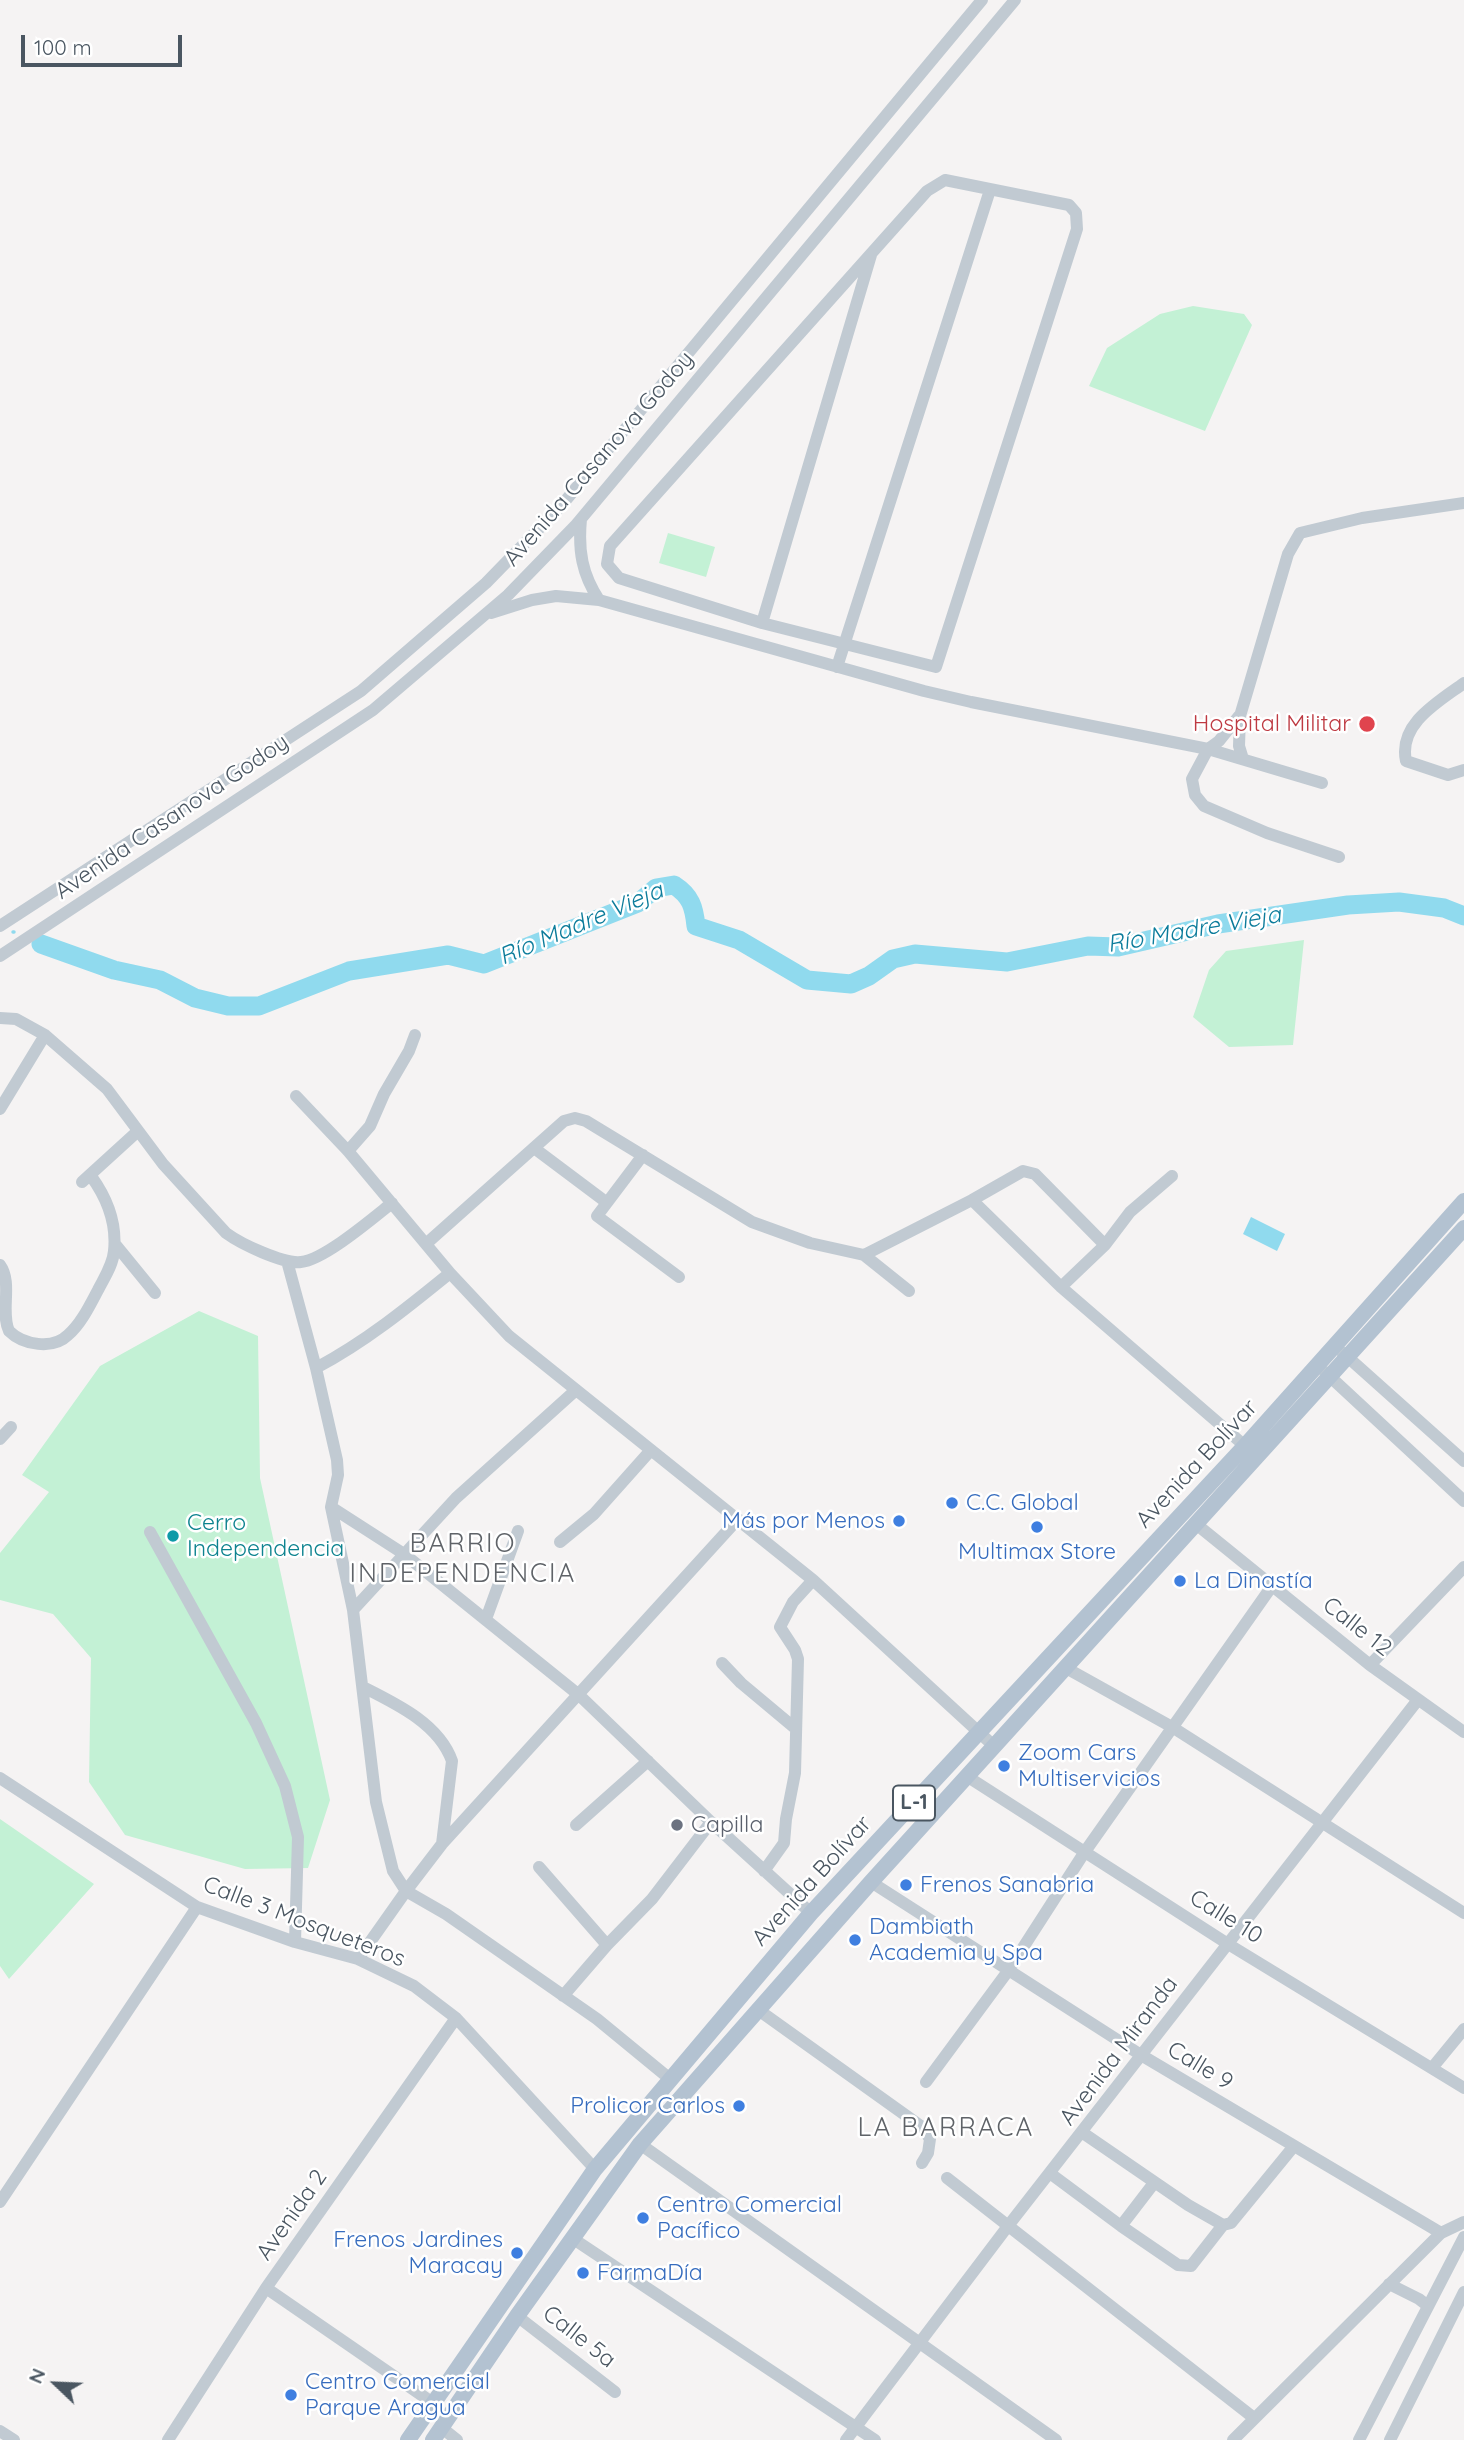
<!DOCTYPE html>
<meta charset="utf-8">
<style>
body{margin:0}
#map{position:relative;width:1464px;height:2440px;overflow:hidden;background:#f5f3f3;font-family:Quicksand,sans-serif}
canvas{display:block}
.north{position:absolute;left:21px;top:2349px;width:70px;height:70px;-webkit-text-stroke:5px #fff;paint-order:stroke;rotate:293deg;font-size:19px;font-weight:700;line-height:28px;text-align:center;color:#4a5661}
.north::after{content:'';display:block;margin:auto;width:24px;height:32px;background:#4a5661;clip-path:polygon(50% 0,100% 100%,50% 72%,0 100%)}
.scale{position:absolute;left:21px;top:35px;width:161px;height:32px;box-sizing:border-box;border:4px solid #4a5661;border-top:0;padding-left:9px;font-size:21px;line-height:24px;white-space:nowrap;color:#4a5661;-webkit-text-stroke:5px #fff;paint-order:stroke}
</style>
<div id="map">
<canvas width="1464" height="2440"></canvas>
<div class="north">N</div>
<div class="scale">100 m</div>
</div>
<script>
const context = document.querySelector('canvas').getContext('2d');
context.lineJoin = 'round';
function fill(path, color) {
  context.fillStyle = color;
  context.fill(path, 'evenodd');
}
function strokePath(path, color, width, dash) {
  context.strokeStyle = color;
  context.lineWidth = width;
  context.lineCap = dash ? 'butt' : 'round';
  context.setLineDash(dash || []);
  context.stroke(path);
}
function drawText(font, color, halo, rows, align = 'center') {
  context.font = font + ' Quicksand,sans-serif';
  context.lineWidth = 5;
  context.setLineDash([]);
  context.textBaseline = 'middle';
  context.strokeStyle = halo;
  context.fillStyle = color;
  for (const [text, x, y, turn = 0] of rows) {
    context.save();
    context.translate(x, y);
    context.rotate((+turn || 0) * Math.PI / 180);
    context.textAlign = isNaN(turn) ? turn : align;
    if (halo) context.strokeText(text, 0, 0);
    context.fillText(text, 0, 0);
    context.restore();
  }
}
const green = new Path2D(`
 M1193 306 1244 314 1252 325 1205 431 1089 386 1107 348 1160 314Z
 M668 533 715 547 706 577 659 563Z
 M1304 940 1293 1045 1229 1047 1193 1017 1209 970 1226 951Z
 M199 1311 258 1336 260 1478 330 1800 308 1868 245 1869 125 1835 89 1782 91 1658 53 1614 0 1600V1553L49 1492 22 1475 100 1366Z
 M0 1819 94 1884 9 1979 0 1966Z`);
const water = new Path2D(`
 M1251 1217 1285 1234 1277 1251 1243 1234Z`);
const stream = new Path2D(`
 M13 932H14`);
const river = new Path2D(`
 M41 944 114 970 160 980 195 998 228 1006H259L349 971 448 955 484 964 638 903 656 888 674 885C691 896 694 907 696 926L739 940 807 980 851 984 869 976 893 959 915 954 1007 962 1088 946 1118 947 1218 924 1348 905 1399 902 1444 908 1464 916`);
const minor = new Path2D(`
 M945 180 1069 205 1076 213 1077 229 936 667 762 623 619 578 607 564 610 546 927 191Z
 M581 519C578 551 582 574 599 600
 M491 613 532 600 556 596 599 600 924 691 971 702 1208 749 1322 783
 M762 623 871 255
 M837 667 990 190
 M1464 683C1438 702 1398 724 1406 761L1448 775 1464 770
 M1239 716 1219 741 1208 749 1192 779 1195 795 1204 806 1267 833 1339 857
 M1243 759 1239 746 1240 716 1288 554 1300 533 1362 518 1464 503
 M0 926 361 691 486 583 561 506 982 0
 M0 956 373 710 508 595 575 526 1015 0
 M0 1018 16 1019 45 1035 107 1089 163 1164 226 1233C241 1244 283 1264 301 1262 324 1260 373 1218 392 1203
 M296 1096 348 1151 450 1273 509 1336 813 1580 995 1747
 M0 1109 45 1035
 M534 1148 606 1202
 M348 1151 370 1126 384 1094 409 1051 415 1035
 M643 1155 597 1216 679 1277
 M82 1182 138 1131
 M972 1200 1061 1287 1245 1446
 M427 1243 564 1121 575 1118 586 1121 752 1222 810 1243 864 1255 909 1291
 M115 1244 155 1293
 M864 1255 972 1200 1023 1171 1035 1174 1105 1245
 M287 1261 316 1368 337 1460 338 1475 331 1507 353 1610 376 1802 393 1871 406 1891 446 1914 597 2019 670 2079
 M0 1265C13 1283 0 1312 9 1331 23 1345 53 1350 68 1335 81 1324 90 1305 98 1290 104 1278 113 1265 114 1251 117 1223 107 1198 91 1176
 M1061 1287 1105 1245 1130 1212 1172 1176
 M1342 1352 1464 1461
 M316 1368C365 1342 407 1308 450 1273
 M1325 1372 1464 1501
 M0 1439 11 1427
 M331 1507 404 1554 579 1695 711 1822 811 1913
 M1196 1524 1370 1665 1464 1732
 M150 1532 256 1723 285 1786 298 1837 295 1942
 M560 1542 594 1514 651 1450
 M353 1610 456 1498 576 1390
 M486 1619 518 1531
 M722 1663 741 1683 796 1729
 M1370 1665 1464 1567
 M1066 1668 1172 1727 1464 1913
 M363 1687C397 1704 439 1724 452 1761L442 1844
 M968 1777 1228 1944 1464 2088
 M0 1778 197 1907 295 1942 358 1959 414 1986 456 2018 595 2169
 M576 1825 648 1761
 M539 1867 607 1945
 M764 1871 784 1843 786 1819 795 1773 798 1659 795 1650 780 1627 793 1602 813 1580
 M871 1882 1141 2055 1441 2233
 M358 1959 406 1891 442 1844 738 1519
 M563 1996 607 1945 652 1899 711 1822
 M757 2009 922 2127 930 2139 928 2153 922 2163
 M1432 2068 1464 2029
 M926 2082 1008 1971 1084 1853 1272 1586
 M1083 2133 1188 2205 1223 2225 1231 2223 1294 2146
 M640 2144 1056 2440
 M1051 2174 1121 2226 1178 2265 1191 2266 1223 2225
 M947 2178 1254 2418
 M0 2202 197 1907
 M1121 2226 1154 2183
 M572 2238 875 2440
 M1389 2284 1419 2299 1428 2306
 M266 2288 433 2403
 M517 2316 615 2392
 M442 2428 457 2440
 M0 2431 14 2440
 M168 2440 266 2288 456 2018
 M846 2440 1008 2226 1417 1701
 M1233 2440 1441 2233 1464 2222
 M1359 2440 1464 2237
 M1390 2440 1464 2292`);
const major = new Path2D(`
 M408 2440 595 2169 811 1913 1245 1446 1464 1201
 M433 2440 517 2316 640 2144 871 1882 1464 1228`);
const markers = [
 [1367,724,9,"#e0444e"],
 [952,1503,7,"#3f7fe0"],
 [899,1521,7,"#3f7fe0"],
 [1037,1527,7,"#3f7fe0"],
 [173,1536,7,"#0f9aa8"],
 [1180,1581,7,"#3f7fe0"],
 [1004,1766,7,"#3f7fe0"],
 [677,1825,7,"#6b7280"],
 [906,1885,7,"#3f7fe0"],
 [855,1940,7,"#3f7fe0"],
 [739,2106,7,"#3f7fe0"],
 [643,2218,7,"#3f7fe0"],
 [517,2253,7,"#3f7fe0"],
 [583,2273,7,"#3f7fe0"],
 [291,2395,7,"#3f7fe0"]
];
const shields = [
 [914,1803,42]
];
const shieldNames = [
 ["L-1",914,1803]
];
const streetNames = [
 ["Avenida Casanova Godoy",599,459,-49],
 ["Avenida Casanova Godoy",172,817,-34],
 ["Avenida Bolívar",1197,1464,-47],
 ["Calle 12",1357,1627,38],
 ["Avenida Bolívar",812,1881,-48],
 ["Calle 10",1226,1917,32],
 ["Calle 3 Mosqueteros",304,1922,21],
 ["Avenida Miranda",1119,2051,-53],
 ["Calle 9",1200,2066,31],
 ["Avenida 2",292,2215,-55],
 ["Calle 5a",579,2337,38]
];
const healthNames = [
 ["Hospital Militar",1351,724]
];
const shopNames = [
 ["C.C. Global",966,1503],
 ["Más por Menos",885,1521,"right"],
 ["Multimax Store",1037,1552,"center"],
 ["La Dinastía",1194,1581],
 ["Zoom Cars",1018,1753],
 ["Multiservicios",1018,1779],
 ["Frenos Sanabria",920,1885],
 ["Dambiath",869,1927],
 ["Academia y Spa",869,1953],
 ["Prolicor Carlos",725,2106,"right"],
 ["Centro Comercial",657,2205],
 ["Pacífico",657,2231],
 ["Frenos Jardines",503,2240,"right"],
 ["Maracay",503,2266,"right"],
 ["FarmaDía",597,2273],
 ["Centro Comercial",305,2382],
 ["Parque Aragua",305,2408]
];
const cultureNames = [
 ["Cerro",187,1523],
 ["Independencia",187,1549]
];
const worshipNames = [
 ["Capilla",691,1825]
];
const waterNames = [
 ["Río Madre Vieja",581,924,-23],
 ["Río Madre Vieja",1194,930,-10]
];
const quarterNames = [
 ["BARRIO",463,1544],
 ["INDEPENDENCIA",463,1574],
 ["LA BARRACA",946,2128]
];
fill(green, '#c3f1d5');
fill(water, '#90daee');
strokePath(stream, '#90daee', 3.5);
strokePath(river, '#90daee', 19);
strokePath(minor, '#c1cad2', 12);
strokePath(major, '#b3c2d1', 16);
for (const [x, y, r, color] of markers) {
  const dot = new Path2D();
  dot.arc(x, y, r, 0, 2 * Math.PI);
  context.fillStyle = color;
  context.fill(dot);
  strokePath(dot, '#fff', 2.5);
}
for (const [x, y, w] of shields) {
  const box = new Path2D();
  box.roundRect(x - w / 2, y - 17.5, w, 35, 5);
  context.fillStyle = '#fff';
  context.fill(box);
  strokePath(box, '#4a5661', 2);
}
drawText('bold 21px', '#4a5661', null, shieldNames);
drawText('23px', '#4a5661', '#fff', streetNames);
drawText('23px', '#be3a42', '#fff', healthNames, 'right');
drawText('23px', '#366cbe', '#fff', shopNames, 'left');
drawText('23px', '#0d838f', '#fff', cultureNames, 'left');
drawText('23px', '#5b616d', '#fff', worshipNames, 'left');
drawText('italic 24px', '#0c7c9b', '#fff', waterNames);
context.letterSpacing = '2px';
drawText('26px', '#5f6368', '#fff', quarterNames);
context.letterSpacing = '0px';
</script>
